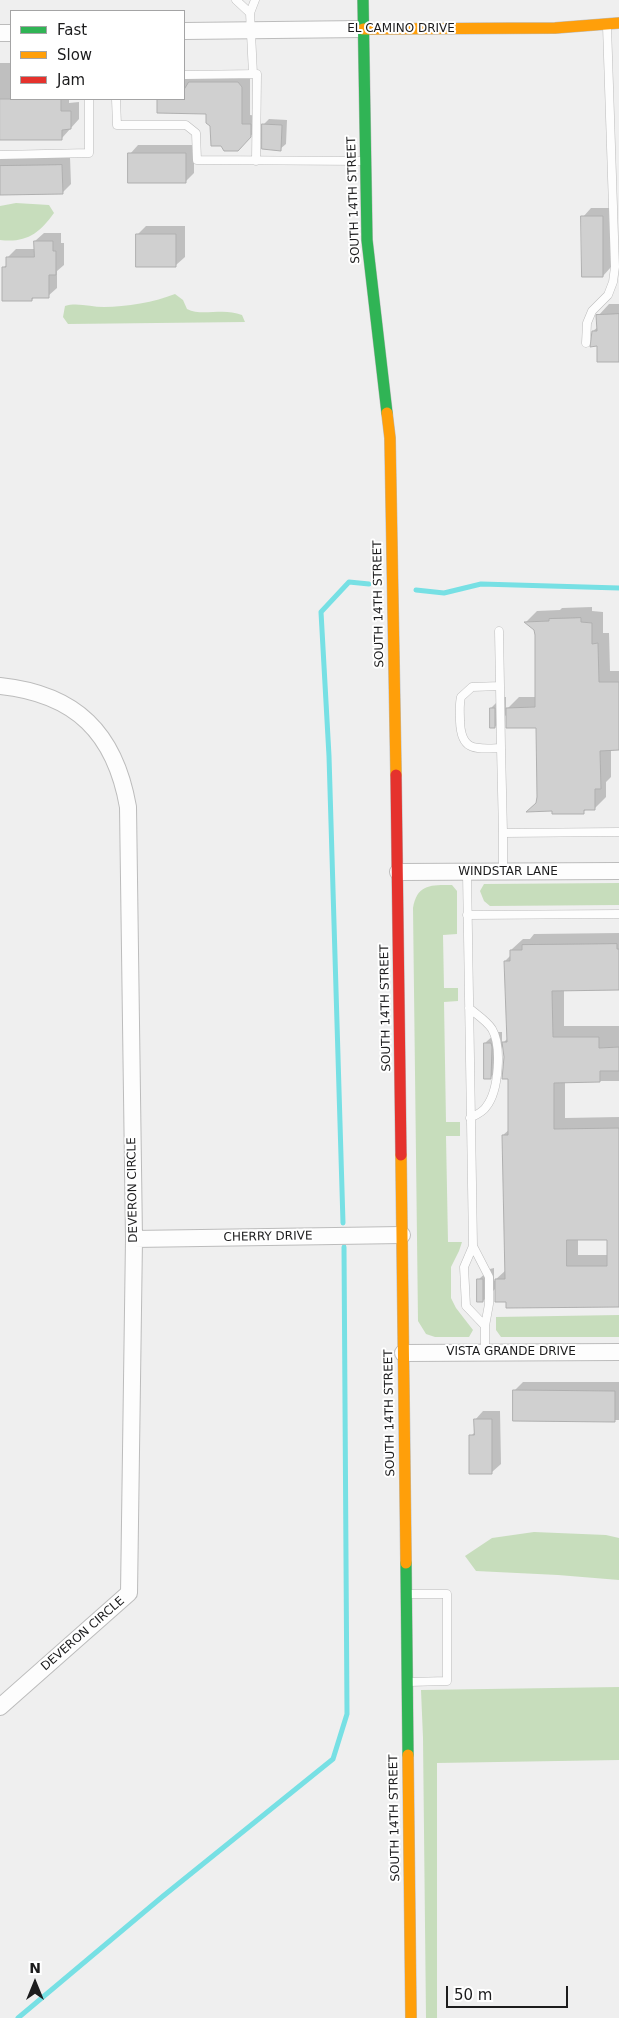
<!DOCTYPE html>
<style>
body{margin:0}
#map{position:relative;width:619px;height:2018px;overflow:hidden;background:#efefef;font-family:"DejaVu Sans",sans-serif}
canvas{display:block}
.legend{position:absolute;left:10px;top:10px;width:175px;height:90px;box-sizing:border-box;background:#fff;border:1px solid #a4a4a5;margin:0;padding:6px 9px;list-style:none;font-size:15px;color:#1c1c1d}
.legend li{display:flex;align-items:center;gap:10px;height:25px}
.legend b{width:25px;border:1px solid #a4a4a5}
.north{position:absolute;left:10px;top:1958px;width:50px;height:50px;-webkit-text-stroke:4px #fff;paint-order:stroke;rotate:0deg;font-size:14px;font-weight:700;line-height:20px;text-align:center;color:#1c1c1d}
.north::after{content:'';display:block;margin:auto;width:18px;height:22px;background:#1c1c1d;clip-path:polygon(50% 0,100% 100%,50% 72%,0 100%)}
.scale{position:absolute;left:446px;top:1986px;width:122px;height:22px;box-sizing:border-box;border:2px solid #1c1c1d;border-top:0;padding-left:6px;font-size:15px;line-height:18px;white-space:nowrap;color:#1c1c1d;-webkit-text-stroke:4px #fff;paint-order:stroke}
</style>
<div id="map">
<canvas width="619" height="2018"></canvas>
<ul class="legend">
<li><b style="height:6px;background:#30b455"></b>Fast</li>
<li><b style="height:6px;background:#ff9f0a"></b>Slow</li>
<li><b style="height:6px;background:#e5322d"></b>Jam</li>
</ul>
<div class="north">N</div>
<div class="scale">50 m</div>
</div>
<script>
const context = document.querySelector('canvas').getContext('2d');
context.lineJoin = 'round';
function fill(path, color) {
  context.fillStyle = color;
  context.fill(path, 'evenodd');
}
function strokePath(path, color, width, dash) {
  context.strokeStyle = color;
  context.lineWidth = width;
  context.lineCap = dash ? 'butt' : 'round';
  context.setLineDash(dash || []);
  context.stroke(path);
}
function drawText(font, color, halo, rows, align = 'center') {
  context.font = font + ' "DejaVu Sans",sans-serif';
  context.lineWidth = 4;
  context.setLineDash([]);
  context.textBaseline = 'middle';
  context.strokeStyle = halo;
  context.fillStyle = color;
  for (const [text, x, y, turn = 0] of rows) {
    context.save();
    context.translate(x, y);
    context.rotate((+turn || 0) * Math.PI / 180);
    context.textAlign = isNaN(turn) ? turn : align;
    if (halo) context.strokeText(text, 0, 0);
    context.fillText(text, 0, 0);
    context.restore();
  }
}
const green = new Path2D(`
 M16 203 49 205 54 213C39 234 26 243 0 240V206Z
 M175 294 183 300 187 309C203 317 222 307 242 315L245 322 68 324 63 317 65 306C77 302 91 307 104 307 126 307 155 302 175 294Z
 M619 883V905L490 906 484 901 480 891 484 884Z
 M452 885 457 891V934L443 935 444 988H458V1001L444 1002 446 1122H460V1136H446L448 1242H462L459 1251 451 1267V1298L456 1308 473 1330 469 1337H435L426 1334 418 1321 413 908C417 884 431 885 452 885Z
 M619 1315V1337H501L496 1330V1317Z
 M534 1532 606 1535 619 1538V1580L558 1575 476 1571 465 1556 492 1538Z
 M619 1687V1760L437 1763V2018H426L423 1738 421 1690Z`);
const shadow = new Path2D(`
 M0 63H11V99H69V103L79 102V119L62 138 0 139Z
 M247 74 250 78V115L259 116V127L246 141 211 125 207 112H158V99H184V78Z
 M269 119 287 120 286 144 280 149 263 125Z
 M138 145H194V173L185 182 130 154Z
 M70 157 71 184 62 193 0 194V158Z
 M591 208H611V267L603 276 583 217Z
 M146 226H185V257L176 265 137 235Z
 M44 233H61V243H64V265L57 271V288L48 296H35L32 300 4 267 8 264V257L16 249H35V241Z
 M609 304H619V361L598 345 593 331 598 327V316Z
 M592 607V611L603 612V633H609L610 671H619V749H611V777L606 782V797L594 809H587L583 812 554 810 537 803V726L507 714 495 727 491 708 502 697H506V710L519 697H537L535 630 526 622 537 611 560 610 562 608Z
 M619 933V989L564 990V1026H619V1081H565V1118L619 1117V1306L507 1301 496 1288 483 1301 478 1280 490 1269 494 1268V1281L506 1270 503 1135 510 1129V1078L504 1047H502V1066L490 1078 485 1043 497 1032H502V1044L508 1038 505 961 511 955V950L523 939H530L534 934ZM608 1238V1255H578V1239Z
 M523 1382H619V1420H514V1391Z
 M483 1411H500L501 1464 492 1472 471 1436 475 1432V1420Z`);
const stream = new Path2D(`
 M416 590 444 593 481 584 619 588
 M343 1223 329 756 321 612 349 582 369 584
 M18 2018 162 1897 333 1759 347 1714 344 1247`);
const building = new Path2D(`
 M189 82H238L242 87V124H251V137L238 151H224L221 146H211L210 126 206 123V114L157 113V99H184V90Z
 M0 99H61V111H71V129L62 130V140H0Z
 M262 124 282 125 281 151 262 149Z
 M128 153H186V183H128Z
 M62 165 63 194 0 195V166Z
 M581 216H603V277H582Z
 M136 234H176V267H136Z
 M34 241H53V251H56V275H49V298H32V301H2V267H6V257H34Z
 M619 314V362H597V346L590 347 592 331H597L596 315Z
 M581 618V622L592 623V644L598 643 599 682H619V750L600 751 601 789H595V810H584V814H552V811L526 812 536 803 537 797 536 728H506V708L535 707V635L534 630 524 622 549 621V619Z
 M490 708H495V728H490Z
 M617 944V949H619V990L552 991 553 1037H599V1048L619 1047V1071H600V1082L554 1083V1129L619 1128V1307L506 1308V1302H495V1279H505L502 1135H508V1079H502L504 1057 502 1042H507L504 961H510V950H522V945ZM567 1240H607V1266H567Z
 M484 1043H491L492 1047 491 1079H484Z
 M477 1279H483V1302H477Z
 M513 1390 615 1391V1422L513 1421Z
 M474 1419H492V1474H469V1435H474Z`);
const lane = new Path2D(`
 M236 0 250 13
 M253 74 250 13 255 0
 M184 75 257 74 256 161
 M116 99 117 125H186L196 133 197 160 364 161
 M0 155 89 153V99
 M586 343 587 323 592 311 608 295 613 282 615 267 607 26
 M499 631 500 686 472 687 461 697C459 705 460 713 460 721 461 752 476 749 501 748L503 833
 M500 686 501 748
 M467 873 473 1246 464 1267 466 1306 485 1326V1352
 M503 873V833L619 832
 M467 915 619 914
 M469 1008C476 1014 487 1021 492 1029 502 1046 499 1091 486 1107 483 1112 476 1115 470 1118
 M473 1246 489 1277V1304L485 1326
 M407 1594H447V1681L409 1682`);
const street = new Path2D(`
 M184 31 363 29
 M0 33H11
 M0 686C76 694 115 733 128 807L134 1239 129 1593 0 1707
 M398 872 619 871
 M134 1239 402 1235
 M403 1353 619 1352`);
const fast = new Path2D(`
 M363 0 367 240 387 413
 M406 1563 408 1755`);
const slow = new Path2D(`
 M363 29 555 28 619 23
 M387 413 390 438 396 775
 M401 1155 406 1563
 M408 1755 411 2018`);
const jam = new Path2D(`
 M396 775 401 1155`);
const streetNames = [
 ["EL CAMINO DRIVE",401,29],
 ["SOUTH 14TH STREET",354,200,-92],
 ["SOUTH 14TH STREET",379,604,-91],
 ["WINDSTAR LANE",508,872],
 ["SOUTH 14TH STREET",386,1008,-91],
 ["DEVERON CIRCLE",133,1190,-91],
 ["CHERRY DRIVE",268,1237,-1],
 ["VISTA GRANDE DRIVE",511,1352],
 ["SOUTH 14TH STREET",390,1413,-91],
 ["DEVERON CIRCLE",83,1634,-41],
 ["SOUTH 14TH STREET",395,1818,-91]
];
fill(green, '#c7ddbc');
fill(shadow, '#0003');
strokePath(stream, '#77e0e4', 5);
fill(building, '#d0d0d0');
strokePath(building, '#afafaf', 1);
strokePath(lane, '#bcbcbc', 9);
strokePath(street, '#bcbcbc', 18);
strokePath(fast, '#bcbcbc', 12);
strokePath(slow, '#bcbcbc', 12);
strokePath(jam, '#bcbcbc', 12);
strokePath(lane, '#fdfdfd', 8);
strokePath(street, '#fdfdfd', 16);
strokePath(fast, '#30b455', 11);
strokePath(slow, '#ff9f0a', 11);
strokePath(jam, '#e5322d', 11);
drawText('12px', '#1c1c1d', '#fff', streetNames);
</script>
